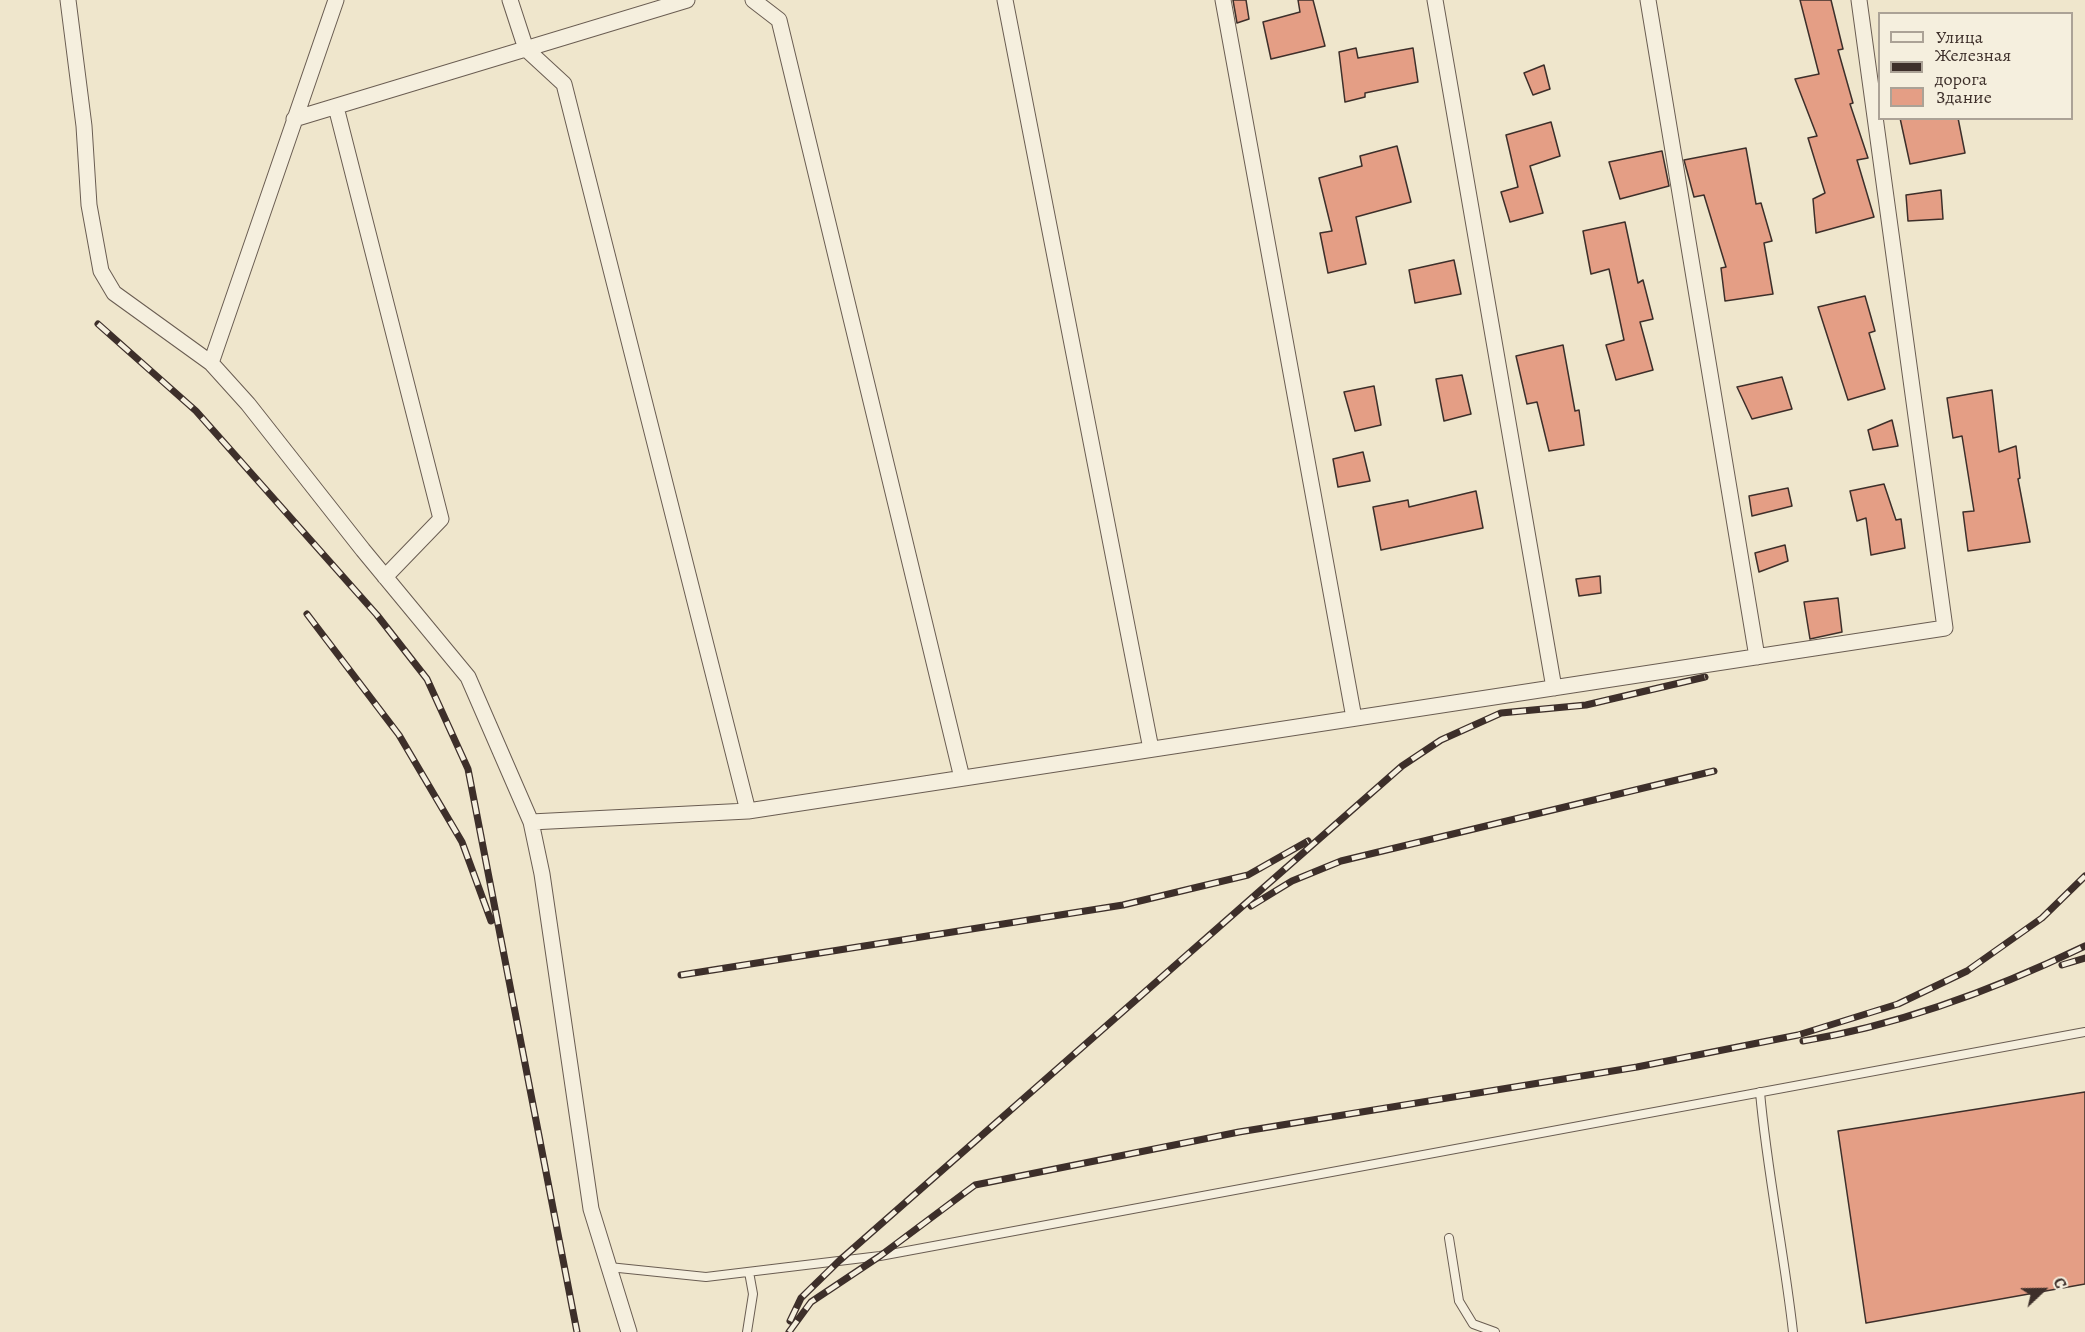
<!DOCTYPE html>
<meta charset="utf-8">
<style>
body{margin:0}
#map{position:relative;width:2085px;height:1332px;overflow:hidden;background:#efe6cc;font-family:Alegreya,serif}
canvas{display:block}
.legend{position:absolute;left:1878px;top:12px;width:195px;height:108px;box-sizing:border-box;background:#f5efde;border:2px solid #aba296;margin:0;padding:8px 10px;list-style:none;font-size:18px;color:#3d2f2a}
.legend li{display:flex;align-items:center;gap:12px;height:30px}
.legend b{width:30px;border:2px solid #aba296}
.north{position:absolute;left:2013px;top:1260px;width:60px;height:60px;-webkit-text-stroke:4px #f5efde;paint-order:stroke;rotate:68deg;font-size:16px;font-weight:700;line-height:24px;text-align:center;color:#3d2f2a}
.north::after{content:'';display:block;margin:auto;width:21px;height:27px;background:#3d2f2a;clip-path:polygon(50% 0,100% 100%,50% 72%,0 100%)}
</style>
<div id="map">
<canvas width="2085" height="1332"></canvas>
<ul class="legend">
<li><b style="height:8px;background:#f5efde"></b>Улица</li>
<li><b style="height:8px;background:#3d2f2a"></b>Железная дорога</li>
<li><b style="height:16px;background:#e49e85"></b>Здание</li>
</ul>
<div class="north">С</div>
</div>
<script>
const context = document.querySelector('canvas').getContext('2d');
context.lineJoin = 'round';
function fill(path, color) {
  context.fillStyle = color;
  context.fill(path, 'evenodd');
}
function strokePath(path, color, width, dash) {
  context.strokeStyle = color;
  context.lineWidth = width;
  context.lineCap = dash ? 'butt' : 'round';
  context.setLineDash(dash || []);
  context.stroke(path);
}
const building = new Path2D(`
 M1233 0H1246L1249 19 1237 23Z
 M1298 0H1313L1325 46 1271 59 1263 22 1300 12Z
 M1800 0H1831L1843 49 1838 50 1853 103 1850 104 1868 158 1857 160 1874 217 1816 233 1813 199 1825 193 1808 138 1817 136 1795 79 1819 74Z
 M1356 48 1358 58 1413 48 1418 82 1365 93V97L1345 102 1339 52Z
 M1544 65 1550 89 1533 95 1524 73Z
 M1900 118H1958L1965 153 1910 164Z
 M1551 122 1560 156 1530 166 1543 213 1510 222 1501 192 1518 187 1506 135Z
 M1397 146 1411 202 1356 217 1366 264 1328 273 1320 233 1332 231 1319 178 1362 166 1360 156Z
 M1746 148 1756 204 1761 203 1772 241 1764 243 1773 294 1725 301 1721 268 1726 267 1704 195 1694 197 1684 160Z
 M1662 151 1669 186 1620 199 1609 162Z
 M1941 190 1943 219 1908 221 1906 195Z
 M1625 222 1638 283 1643 280 1653 319 1640 322 1653 370 1616 380 1606 345 1624 340 1609 269 1591 274 1583 231Z
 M1454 260 1461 294 1415 303 1409 270Z
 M1865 296 1875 331 1869 333 1885 389 1848 400 1818 307Z
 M1563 345 1575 411 1579 410 1584 445 1549 451 1537 402 1527 404 1516 356Z
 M1462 375 1471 414 1444 421 1436 379Z
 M1782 377 1792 409 1752 419 1737 387Z
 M1374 386 1381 425 1355 431 1344 392Z
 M1992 390 1999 452 2016 446 2020 478 2018 479 2030 542 1968 551 1963 512 1974 511 1962 436 1953 438 1947 398Z
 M1892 420 1898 446 1873 450 1868 430Z
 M1363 452 1370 481 1338 487 1333 459Z
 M1884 484 1896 520 1901 519 1905 548 1871 555 1866 518 1857 521 1850 491Z
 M1788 488 1792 506 1752 516 1749 496Z
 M1476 491 1483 528 1381 550 1373 507 1408 500 1409 507Z
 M1785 545 1788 561 1759 572 1755 553Z
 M1600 576 1601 593 1579 596 1576 579Z
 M1838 598 1842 632 1810 639 1804 602Z
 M2085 1092V1284L1866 1323 1838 1131Z`);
const lane = new Path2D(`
 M1760 1092C1767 1172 1784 1251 1793 1332
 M1449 1238 1459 1301 1473 1324 1495 1332
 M609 1267 706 1277 880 1256 2085 1032
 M747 1332 753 1294 749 1272`);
const street = new Path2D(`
 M68 0 84 126 89 205 101 271 114 293 211 363 248 404 363 550 468 677 531 822 542 874 591 1209 629 1332
 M510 0 526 49 564 84 748 811
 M753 0 779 20 962 778
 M1005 0 1151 749
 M1223 0 1354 718
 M1435 0 1554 688
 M1648 0 1757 657
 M336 107 441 519 385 577
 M294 119 687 0
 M211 363 336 0
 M531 822 748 811 1945 628 1859 0`);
const rail = new Path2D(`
 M98 324 196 411 377 615 427 679 468 769 577 1332
 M307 614 399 735 462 842 491 921
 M1251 906 1292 881 1341 861 1714 771
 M2062 965 2085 958
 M681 975 1123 905 1248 875 1308 841
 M1803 1041C1900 1025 1996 989 2085 946
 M790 1321 801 1298 840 1260 1402 766 1441 740 1501 713 1586 705 1705 677
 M789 1332 811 1302 880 1256 975 1185 1239 1132 1637 1067 1798 1035 1898 1004 1967 971 2042 918 2085 876`);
fill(building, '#e49e85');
strokePath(building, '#3d2f2a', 1.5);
strokePath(lane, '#6a5d52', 10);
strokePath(street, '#6a5d52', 17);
strokePath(lane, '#f5efde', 8);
strokePath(street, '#f5efde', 15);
strokePath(rail, '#3d2f2a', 7);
strokePath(rail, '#f5efde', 4.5, [14]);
</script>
